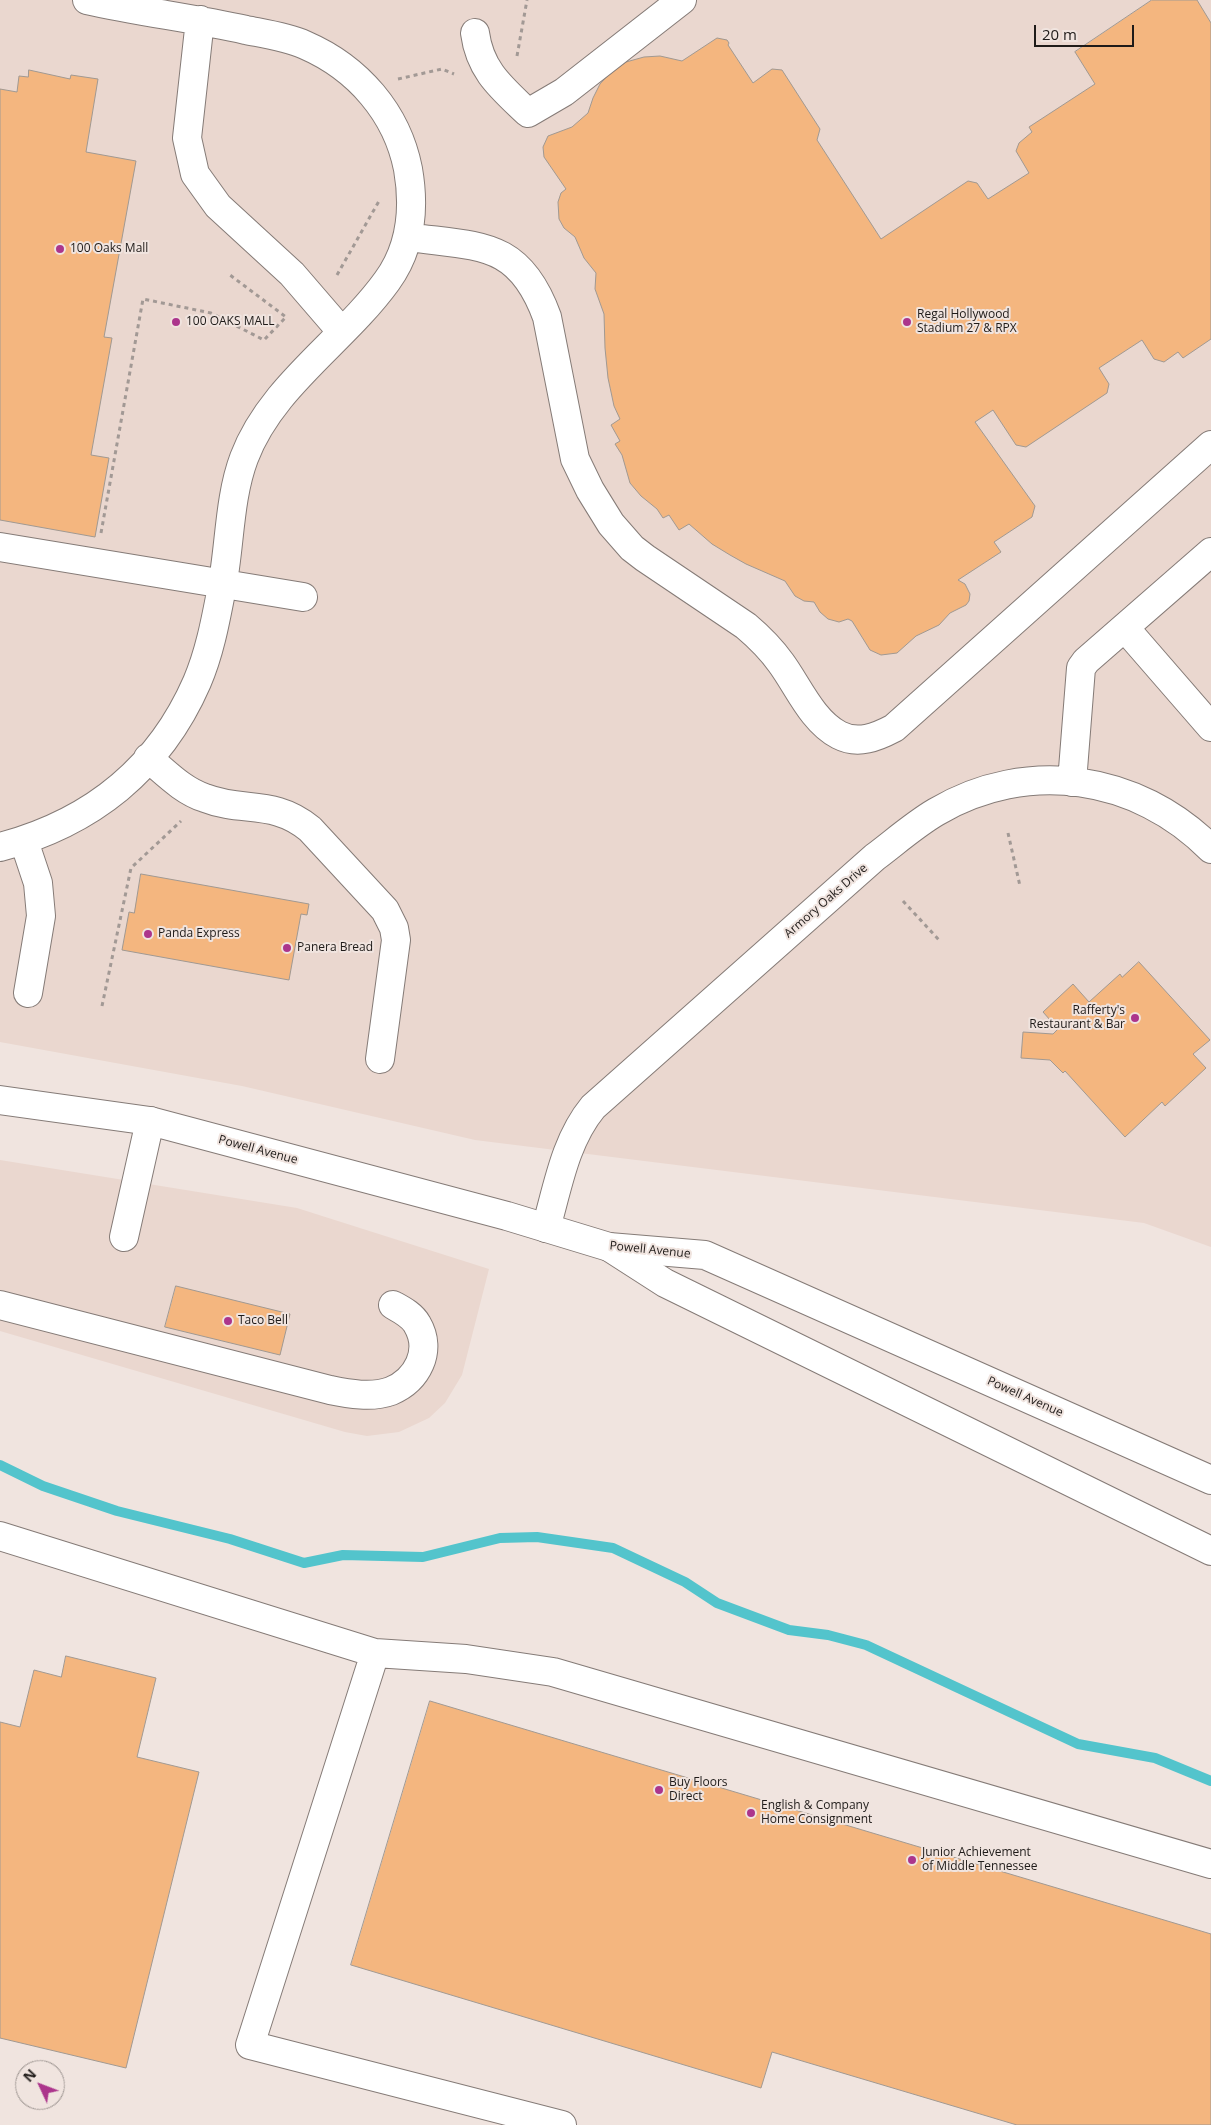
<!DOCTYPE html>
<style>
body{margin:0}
#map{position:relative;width:1211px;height:2125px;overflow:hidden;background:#f0e4df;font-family:"Open Sans",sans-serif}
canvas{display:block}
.north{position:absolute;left:15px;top:2060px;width:50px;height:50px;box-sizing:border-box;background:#f0e4df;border:1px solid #9c9490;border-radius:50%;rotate:313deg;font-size:14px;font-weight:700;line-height:20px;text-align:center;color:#1f1b19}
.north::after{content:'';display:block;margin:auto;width:18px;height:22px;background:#ac358c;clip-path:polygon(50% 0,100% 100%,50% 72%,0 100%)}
.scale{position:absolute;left:1034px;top:25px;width:100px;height:22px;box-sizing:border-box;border:2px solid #1f1b19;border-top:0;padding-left:6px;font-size:15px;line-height:18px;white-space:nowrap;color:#1f1b19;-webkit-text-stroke:4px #f0e4df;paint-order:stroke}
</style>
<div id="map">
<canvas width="1211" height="2125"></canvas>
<div class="north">N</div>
<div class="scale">20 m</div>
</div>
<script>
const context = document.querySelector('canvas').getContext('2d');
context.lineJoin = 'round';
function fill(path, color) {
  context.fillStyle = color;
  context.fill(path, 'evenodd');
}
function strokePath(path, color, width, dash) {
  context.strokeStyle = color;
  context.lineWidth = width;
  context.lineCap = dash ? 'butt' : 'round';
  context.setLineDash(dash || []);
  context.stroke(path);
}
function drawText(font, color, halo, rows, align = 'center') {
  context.font = font + ' "Open Sans",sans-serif';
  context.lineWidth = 4;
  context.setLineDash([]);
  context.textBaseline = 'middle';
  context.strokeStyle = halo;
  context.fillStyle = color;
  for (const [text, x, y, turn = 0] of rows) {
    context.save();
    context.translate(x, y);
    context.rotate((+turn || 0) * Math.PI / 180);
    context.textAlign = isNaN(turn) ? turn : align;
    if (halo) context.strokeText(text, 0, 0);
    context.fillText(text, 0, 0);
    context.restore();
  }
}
const built = new Path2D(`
 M0 0H1211V1247L1144 1223 475 1140 242 1086 0 1042Z
 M0 1160 297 1208 489 1269 462 1375 445 1403 429 1418 399 1432 367 1436 345 1432 0 1331Z`);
const stream = new Path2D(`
 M0 1465 43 1486 117 1511 230 1539 304 1563 343 1555 423 1557 500 1538 537 1537 613 1548 685 1582 717 1603 789 1630 828 1635 866 1645 1078 1744 1155 1758 1211 1781`);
const building = new Path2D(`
 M1152 0H1197L1211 23V339L1183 358 1178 352 1164 362 1154 359 1142 340 1099 368 1109 384 1107 393 1026 447 1016 445 993 410 975 422 1035 506 1032 517 994 542 1001 552 958 580 965 584 970 594 969 601 966 605 950 613 939 625 916 636 897 653 881 655 870 650 852 621 848 619 839 622 828 619 820 612 814 602 804 601 795 596 785 581 746 564 730 555 712 544 689 524 679 530 669 515 663 518 657 509 641 496 630 483 622 455 615 444 620 441 611 425 620 419 614 406 608 378 605 348 604 314 595 289 596 273 584 258 575 237 564 228 559 219 558 202 561 193 566 189 544 157 543 147 548 136 572 127 588 113 593 98 600 84 609 74 626 62 644 57 660 56 682 61 717 38 727 40 729 43 728 45 753 83 772 69 782 70 820 129 817 140 881 239 968 181 977 183 988 199 1029 173 1016 151 1019 143 1032 132 1029 127 1095 84 1075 52Z
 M29 70 70 79 71 75 98 79 86 152 136 161 104 337 112 338 91 455 109 458 95 537 0 520V89L17 92 19 76 28 77Z
 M141 874 309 904 307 915 301 914 289 980 122 950 129 912 134 913Z
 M1139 962 1210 1040 1193 1054 1206 1068 1165 1106 1162 1102 1125 1137 1065 1071 1063 1073 1050 1060 1021 1058 1023 1032 1053 1034 1058 1029 1043 1012 1073 984 1089 1002 1120 974 1122 977Z
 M176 1286 290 1314 280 1355 165 1327Z
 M66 1656 156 1678 137 1757 199 1772 126 2068 0 2038V1722L20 1727 34 1670 61 1677Z
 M430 1701 1211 1934V2125H1017L772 2052 761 2088 351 1965Z`);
const path = new Path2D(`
 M517 56 527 0
 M398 79 442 69 454 74
 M337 275 379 201
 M101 533 143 299 211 313 264 340 286 317 230 275
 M1008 833 1020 886
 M903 901 939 940
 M102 1006 131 868 181 821`);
const minor = new Path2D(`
 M200 20 187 138 195 174 218 206 292 274 342 332
 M475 33C480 71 502 88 528 113L564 92 682 0
 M408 237C479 247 519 240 547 317L575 459 590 490 611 524 632 548 645 558 746 626C759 637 771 649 781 663 798 686 812 721 839 735 858 745 877 737 894 728L1211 445
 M0 547 303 597
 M1125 628 1211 727
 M148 758C166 773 183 791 205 798 243 813 274 799 310 829L385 910 394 928 396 940 380 1059
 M1072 782 1081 668 1086 661 1211 552
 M24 841 38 883 41 916 28 993
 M0 847C91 823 159 769 197 682 210 652 216 618 222 587 230 545 229 498 244 458 271 386 343 342 387 281 411 248 415 209 408 169 397 113 358 68 305 45 287 37 266 34 246 30 193 18 140 12 87 0
 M546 1228C558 1186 565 1141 593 1107L875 857C895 842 914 825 936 812 1027 758 1138 775 1211 849
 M124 1237 150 1121
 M0 1305 330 1390C349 1394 372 1398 391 1391 417 1380 433 1351 417 1324 412 1315 402 1310 393 1305
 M0 1536 375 1653 250 2045 562 2125
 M375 1653 466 1659 553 1672 1211 1864`);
const major = new Path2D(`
 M0 1100 150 1121 507 1216 609 1247 705 1255 1211 1480`);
const highway = new Path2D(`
 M609 1247 665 1283 1211 1551`);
const markers = [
 [60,249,5,"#ac358c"],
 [176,322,5,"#ac358c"],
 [907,322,5,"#ac358c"],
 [148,934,5,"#ac358c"],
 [287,948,5,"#ac358c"],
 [1135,1018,5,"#ac358c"],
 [228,1321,5,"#ac358c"],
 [659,1790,5,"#ac358c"],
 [751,1813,5,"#ac358c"],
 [912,1860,5,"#ac358c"]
];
const poiNames = [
 ["100 Oaks Mall",70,249],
 ["Regal Hollywood",917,315],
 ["Stadium 27 & RPX",917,329],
 ["100 OAKS MALL",186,322],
 ["Panda Express",158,934],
 ["Panera Bread",297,948],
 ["Rafferty's",1125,1011,"right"],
 ["Restaurant & Bar",1125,1025,"right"],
 ["Taco Bell",238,1321],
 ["Buy Floors",669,1783],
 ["Direct",669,1797],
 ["English & Company",761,1806],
 ["Home Consignment",761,1820],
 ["Junior Achievement",922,1853],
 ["of Middle Tennessee",922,1867]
];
const streetNames = [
 ["Armory Oaks Drive",826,901,-41],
 ["Powell Avenue",258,1150,15],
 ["Powell Avenue",650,1250,6],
 ["Powell Avenue",1025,1397,24]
];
fill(built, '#ead7cf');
strokePath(stream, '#53c4cc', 10);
fill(building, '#f4b67f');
strokePath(building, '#a19992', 1);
strokePath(minor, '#857b77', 30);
strokePath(major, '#857b77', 30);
strokePath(highway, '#857b77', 30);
strokePath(path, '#a29995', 3, [4, 4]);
strokePath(minor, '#fff', 28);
strokePath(major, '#fff', 28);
strokePath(highway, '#fff', 28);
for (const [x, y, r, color] of markers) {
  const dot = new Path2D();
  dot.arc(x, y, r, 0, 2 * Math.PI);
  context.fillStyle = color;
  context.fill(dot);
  strokePath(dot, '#f0e4df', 2);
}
drawText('12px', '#1f1b19', '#f0e4df', poiNames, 'left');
drawText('12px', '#1f1b19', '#f0e4df', streetNames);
</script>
